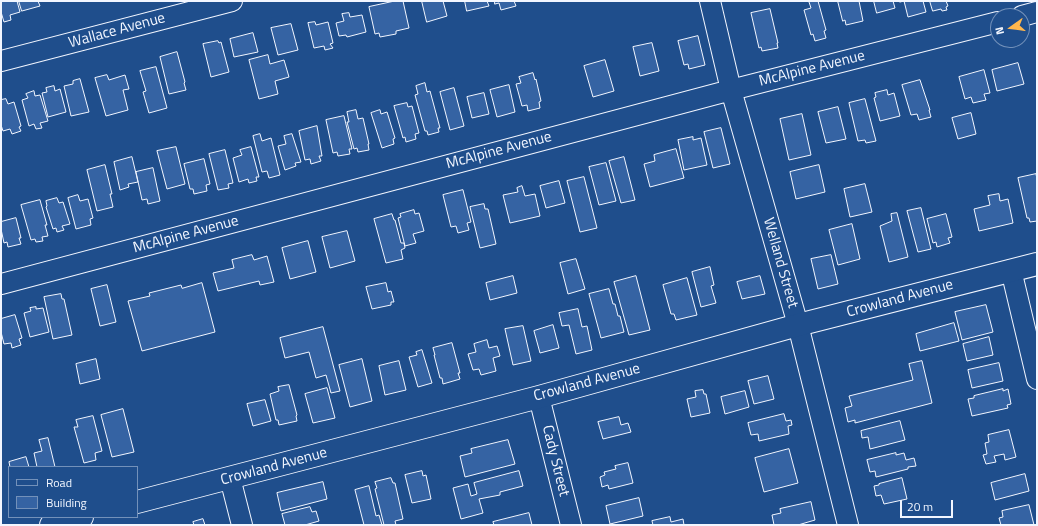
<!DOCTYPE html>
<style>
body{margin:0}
#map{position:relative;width:1038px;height:526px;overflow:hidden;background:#1f4e8c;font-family:"Titillium Web",sans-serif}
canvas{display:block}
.frame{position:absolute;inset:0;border:2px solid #f2f6ff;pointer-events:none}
.legend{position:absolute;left:8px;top:466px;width:130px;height:52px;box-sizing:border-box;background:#1f4e8c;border:1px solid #7391ba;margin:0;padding:5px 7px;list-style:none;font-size:12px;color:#f2f6ff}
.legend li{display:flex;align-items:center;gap:8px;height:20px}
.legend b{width:20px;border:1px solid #7391ba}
.north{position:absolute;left:990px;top:8px;width:40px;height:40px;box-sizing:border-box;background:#1f4e8c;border:1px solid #7391ba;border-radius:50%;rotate:256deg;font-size:11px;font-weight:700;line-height:16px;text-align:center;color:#f2f6ff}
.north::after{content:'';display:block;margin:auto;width:14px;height:18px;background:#ffb74d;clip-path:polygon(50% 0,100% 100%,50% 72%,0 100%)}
.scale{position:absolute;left:900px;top:500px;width:53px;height:18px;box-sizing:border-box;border:2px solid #f2f6ff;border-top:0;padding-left:5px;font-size:12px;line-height:14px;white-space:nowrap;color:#f2f6ff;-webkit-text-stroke:3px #1f4e8c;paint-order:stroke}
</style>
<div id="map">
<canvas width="1038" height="526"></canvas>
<div class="frame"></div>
<ul class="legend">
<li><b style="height:5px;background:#1f4e8c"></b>Road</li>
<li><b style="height:11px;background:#3563a3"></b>Building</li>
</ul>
<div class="north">N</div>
<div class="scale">20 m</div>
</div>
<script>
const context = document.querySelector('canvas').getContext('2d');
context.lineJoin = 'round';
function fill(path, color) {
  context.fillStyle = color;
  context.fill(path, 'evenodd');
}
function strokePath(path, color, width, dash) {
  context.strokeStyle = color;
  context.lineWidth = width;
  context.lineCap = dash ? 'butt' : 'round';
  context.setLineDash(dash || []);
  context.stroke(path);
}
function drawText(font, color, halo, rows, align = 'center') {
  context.font = font + ' "Titillium Web",sans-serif';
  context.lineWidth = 3;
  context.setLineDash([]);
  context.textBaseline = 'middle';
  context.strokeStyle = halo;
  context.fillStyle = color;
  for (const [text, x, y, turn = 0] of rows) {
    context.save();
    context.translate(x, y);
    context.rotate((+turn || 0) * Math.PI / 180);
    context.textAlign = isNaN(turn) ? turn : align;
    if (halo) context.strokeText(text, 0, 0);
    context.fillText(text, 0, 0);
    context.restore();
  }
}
const building = new Path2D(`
 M1 1H17L20 12 10 15 11 20 4 22 1 12Z
 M19 1H38L40 6 22 11Z
 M395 1H403L409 28 396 31V34L380 37 379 33 375 34 369 7Z
 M422 1H443L447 16 427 22Z
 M465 1H487L489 6 467 11Z
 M495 1H514L516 6 501 10 499 3 495 4Z
 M814 1H818L826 30 824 31 826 38 815 41 813 34 811 35 804 10 811 8 809 2Z
 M838 1H859L863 21 846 25 845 20 843 21Z
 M874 1H893L895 8 877 13Z
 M899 1H923L926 12 908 17 904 1 900 2Z
 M930 1H946L948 6 946 7 947 10 942 11 941 9 933 11Z
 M770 9 778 43H777L778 48 762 51 761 47 759 48 751 13Z
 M349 13 350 17 362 15 366 32 347 37 346 35 339 36 336 23 344 21 342 14Z
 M315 22 316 25 328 22 333 43 330 44 333 48 325 50 324 46 314 48 308 23Z
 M291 24 298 50 278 55 271 28Z
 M253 33 258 52 234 57 230 39Z
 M698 36 705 65 689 69 688 64 684 65 678 41Z
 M218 41 219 43 221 42 229 72 211 77 203 44Z
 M652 43 659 71 640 76 633 47Z
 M177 52 185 82 184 83 186 90 169 94 160 57Z
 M268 55 270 64 284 60 289 77 275 81 278 94 259 99 249 60Z
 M605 60 614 91 593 97 584 66Z
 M1018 63 1024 84 997 91 992 70Z
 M156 67 167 108 149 113 143 92 146 91 140 71Z
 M984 70 990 93 984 94 986 100 973 103 971 97 965 99 959 77Z
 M533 73 535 80 536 79 541 101 539 102 540 108 528 111 527 105 522 106 516 84 521 83 519 77Z
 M107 75 109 80 125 75 129 89 123 90 128 110 106 116 95 78Z
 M80 79 89 112 71 116 64 86 73 84V81Z
 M920 80 930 110H929L931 117 919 120 917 114 911 115 902 85Z
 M425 83 427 92 430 91 440 128H438L439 132 428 135 427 131H425L415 95 418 94 416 86Z
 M509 85 515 112 497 117 490 90Z
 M54 86 55 91 60 89 66 112 48 117 42 93 47 92 46 88Z
 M454 88 464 126 450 130 440 92Z
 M887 90 888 95 894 93 900 116 880 121 874 98 876 97 875 93Z
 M34 91 35 96 40 95 48 121 40 123 42 128 36 129 34 124 29 126 22 100 28 98 26 94Z
 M484 93 489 114 472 118 467 97Z
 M6 99 8 104 14 102 21 126 19 127 21 131 12 134 10 129 3 131 1 125V100Z
 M865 99 876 141 866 143 865 140 858 141 849 103Z
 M407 103 408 107 412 106 419 133 415 134 416 139 406 142 405 137 403 138 394 106Z
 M838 107 846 139 826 143 818 112Z
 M356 110 358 119 363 118 369 144H368L369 150 358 152 357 148 354 149 347 122H349L347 112Z
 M380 110 381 114 387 112 395 138 393 139 394 144 382 148 371 113Z
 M971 113 976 134 958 139 952 118Z
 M802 114 811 155 789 160 780 119Z
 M344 116 352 149H349L350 154 338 156 337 152 333 153 326 120Z
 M317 126 322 156H319L321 161 311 164 310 159 305 160 299 131Z
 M721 128 730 164 713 168 704 132Z
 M260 134 262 141 271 138 280 175 269 178 267 171 262 172 253 136Z
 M292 134 301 162 295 163 296 166 285 170 278 146 286 144 284 136Z
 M693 137V140L701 138 707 165 684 170 678 140Z
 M176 147 185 184 167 189 157 151Z
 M251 147 259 177H256L257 181 249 183 248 179 239 182 233 158 242 155 240 150Z
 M676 149 684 178 650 187 644 164 655 161 654 155Z
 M225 150 233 183 228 184 229 188 218 190 209 154Z
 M132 157 138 182 128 184 129 187 120 190 114 162Z
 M624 157 635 200 621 203 609 161Z
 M204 159 210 184 206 185 207 191 194 194 193 189H190L184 164Z
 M606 163 616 201 599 205 589 167Z
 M105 165 112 194H110L113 207 97 211 87 170Z
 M819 165 825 192 796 199 790 172Z
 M153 168 160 201 148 204 147 199 142 200 136 172Z
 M1036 174 1037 179V221L1030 222 1029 218H1027L1018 178Z
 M584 177 597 228 580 232 567 181Z
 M559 181 565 203 546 208 540 186Z
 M865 184 872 212 850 217 844 189Z
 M522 186 525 196 535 194 540 216 510 223 503 195 518 192 517 188Z
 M463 190 471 222 467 223 469 230 458 233 456 226 451 227 443 195Z
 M999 194 1000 201 1008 199 1013 223 979 231 974 209 990 205 988 196Z
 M78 195 80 201 88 199 93 218 90 219 91 225 76 229 68 198Z
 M57 198 59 203 63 202 70 224 62 226 64 230 57 232 56 228 53 229 46 207 47 206 46 201Z
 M40 200 47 225H45L48 236 42 237 43 241 36 242 35 239 31 240 21 205Z
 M484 204 485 209H488L496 244 480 248 470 207Z
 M921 208 931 249 918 252 907 211Z
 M414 210 415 214 419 213 424 231 413 234 416 243 405 246 398 218 401 217 400 214Z
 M897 213 908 257 889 262 880 226 892 221 891 214Z
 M392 214 394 220H395L401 243H404L405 248 401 250 403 259 386 263 374 219Z
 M946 214 952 237 948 238 950 243 937 247 936 242 933 243 927 219Z
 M16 218 21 238H19L21 244 8 247 7 242 4 243 1 229V222Z
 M852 224 860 259 838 265 829 230Z
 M347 231 355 261 330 268 322 237Z
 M308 241 316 272 290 279 282 248Z
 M252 255 254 260 267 256 274 282 260 285 259 281 218 291 213 273 234 268 232 260Z
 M831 255 838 284 818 289 811 259Z
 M576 259 585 289 568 294 560 263Z
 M710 267 714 285 711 286 716 303 701 307 692 272Z
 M513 276 517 293 490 300 486 283Z
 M636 276 650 330 629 335 614 282Z
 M760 276 765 294 742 299 737 282Z
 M687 278 697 315 676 320 674 314H671L663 285Z
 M202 283 215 332 142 351 128 301 150 296 149 293 181 285 182 288Z
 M386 283 388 292 391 291 394 302H391V305L372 309 366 287Z
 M107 285 116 322 100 326 91 289Z
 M609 289 613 304H615L618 316H620L624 332 601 338 589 294Z
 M61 294 62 299H64L72 335 53 339 44 297Z
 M986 305 993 332 962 340 955 312Z
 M36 307V309L43 308 49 332 30 337 24 313 31 311 30 308Z
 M578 309 582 327 587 326 592 350 576 354 569 325 562 326 559 313Z
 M15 315 22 338 19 339 21 345 12 348 11 343 4 344 1 332V319Z
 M954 323 959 341 920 351 916 334Z
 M553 325 559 348 540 353 534 331Z
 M523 326 531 361 513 365 505 329Z
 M323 327 340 391 331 393 326 375 316 378 309 352 285 358 280 338Z
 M989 337 993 355 967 361 963 344Z
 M487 340 489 348 497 346 500 356 493 358 496 371 481 375 479 369 473 370 468 354 476 352 474 344Z
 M452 343 460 373H458L460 379 443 384 442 378H440L434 355H435L433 348Z
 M422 350 432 383 418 387 409 357 417 355 416 352Z
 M96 359 100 379 80 384 76 364Z
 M362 359 372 401 350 407 339 365Z
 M399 361 406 390 385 395 379 366Z
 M922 361 932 403 855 423V420L848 422 845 408 852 406 849 396 913 380 909 364Z
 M999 363 1003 381 972 388 968 370Z
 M768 376 774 399 754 404 748 381Z
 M289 385 297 415 296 416 297 421 279 425 278 420H276L270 394 279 391 278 387Z
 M327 388 335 418 313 423 305 394Z
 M1003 389V391L1008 389 1011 404 1007 405 1008 408 972 416 968 399 974 398V396Z
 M703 390 704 394H706L710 413 691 417 687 399 696 397 695 391Z
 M745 391 749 407 725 414 721 397Z
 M265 400 271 421 253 426 247 404Z
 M123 409 134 452 112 457 101 415Z
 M784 414 786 421 791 420 792 425 788 426 789 434 759 441 758 434 751 435 748 423Z
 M93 416 102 451 95 453 96 460 84 463 74 427H78L76 420Z
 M619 417 621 425 628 423 631 432 603 439 598 422Z
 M900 421 905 440 870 449 868 437 862 438 861 431Z
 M1009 430 1016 457 1005 460 1004 454 994 456 996 462 986 464 983 455 987 454 985 443 989 442 988 435Z
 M48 438 55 467H37L34 453 42 451 39 440Z
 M508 440 515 464 465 477 460 456 472 453 471 449Z
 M789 449 798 483 764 492 755 458Z
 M896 453V455L904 453 906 460 914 458 916 466 908 467V469L876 477 875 471 870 472 867 460Z
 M26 457 29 467H10L9 462Z
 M628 463 633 483 609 489 608 485 602 487 600 477 605 475 604 472 616 469 615 466Z
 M422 471 423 476 426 475 431 499 412 503 405 475Z
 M519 471 523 486 500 492V495L479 499 483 513 461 519 453 488 468 484 471 496 477 494 474 483Z
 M1025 474 1029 491 995 500 991 483Z
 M391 478 393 483H395L403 519 395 521 396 525H384L375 489 377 488 375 482Z
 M902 478 907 499 884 504 881 495 876 496 874 486 879 485V484Z
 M323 482 327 499 281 511 277 493Z
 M369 486 376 516 379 515 382 525H364L355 490Z
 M639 498 643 516 610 524 606 506Z
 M811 502 815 520 798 525H774L772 515 781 513 780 509Z
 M1029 505 1034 525H1001L999 518 1003 517 1002 511Z
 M310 507 312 512 316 511 319 521 305 525H285L282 514Z
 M529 513 532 525H494L493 522Z
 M670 517 671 522 683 519 684 525H653L652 521Z
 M203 519 205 525H194L193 522Z`);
const minor = new Path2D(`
 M710 1 731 90 798 325 848 525
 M1022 16 1037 12
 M1 61 232 1
 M1011 270 1037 379
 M1 284 731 90 998 22
 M539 397 571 525
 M230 478 242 525`);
const major = new Path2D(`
 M137 502 539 397 798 325 1037 264
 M51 525 82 517`);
const streetNames = [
 ["Wallace Avenue",117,31,-15],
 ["McAlpine Avenue",812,69,-14],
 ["McAlpine Avenue",499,151,-15],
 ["McAlpine Avenue",186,235,-15],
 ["Welland Street",780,263,74],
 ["Crowland Avenue",900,299,-15],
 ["Crowland Avenue",587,383,-15],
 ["Cady Street",555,461,76],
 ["Crowland Avenue",274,467,-15]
];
fill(building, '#3563a3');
strokePath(building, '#f2f6ff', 1);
strokePath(minor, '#f2f6ff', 22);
strokePath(major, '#f2f6ff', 24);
strokePath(minor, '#1f4e8c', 20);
strokePath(major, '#1f4e8c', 22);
drawText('15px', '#f2f6ff', '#1f4e8c', streetNames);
</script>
